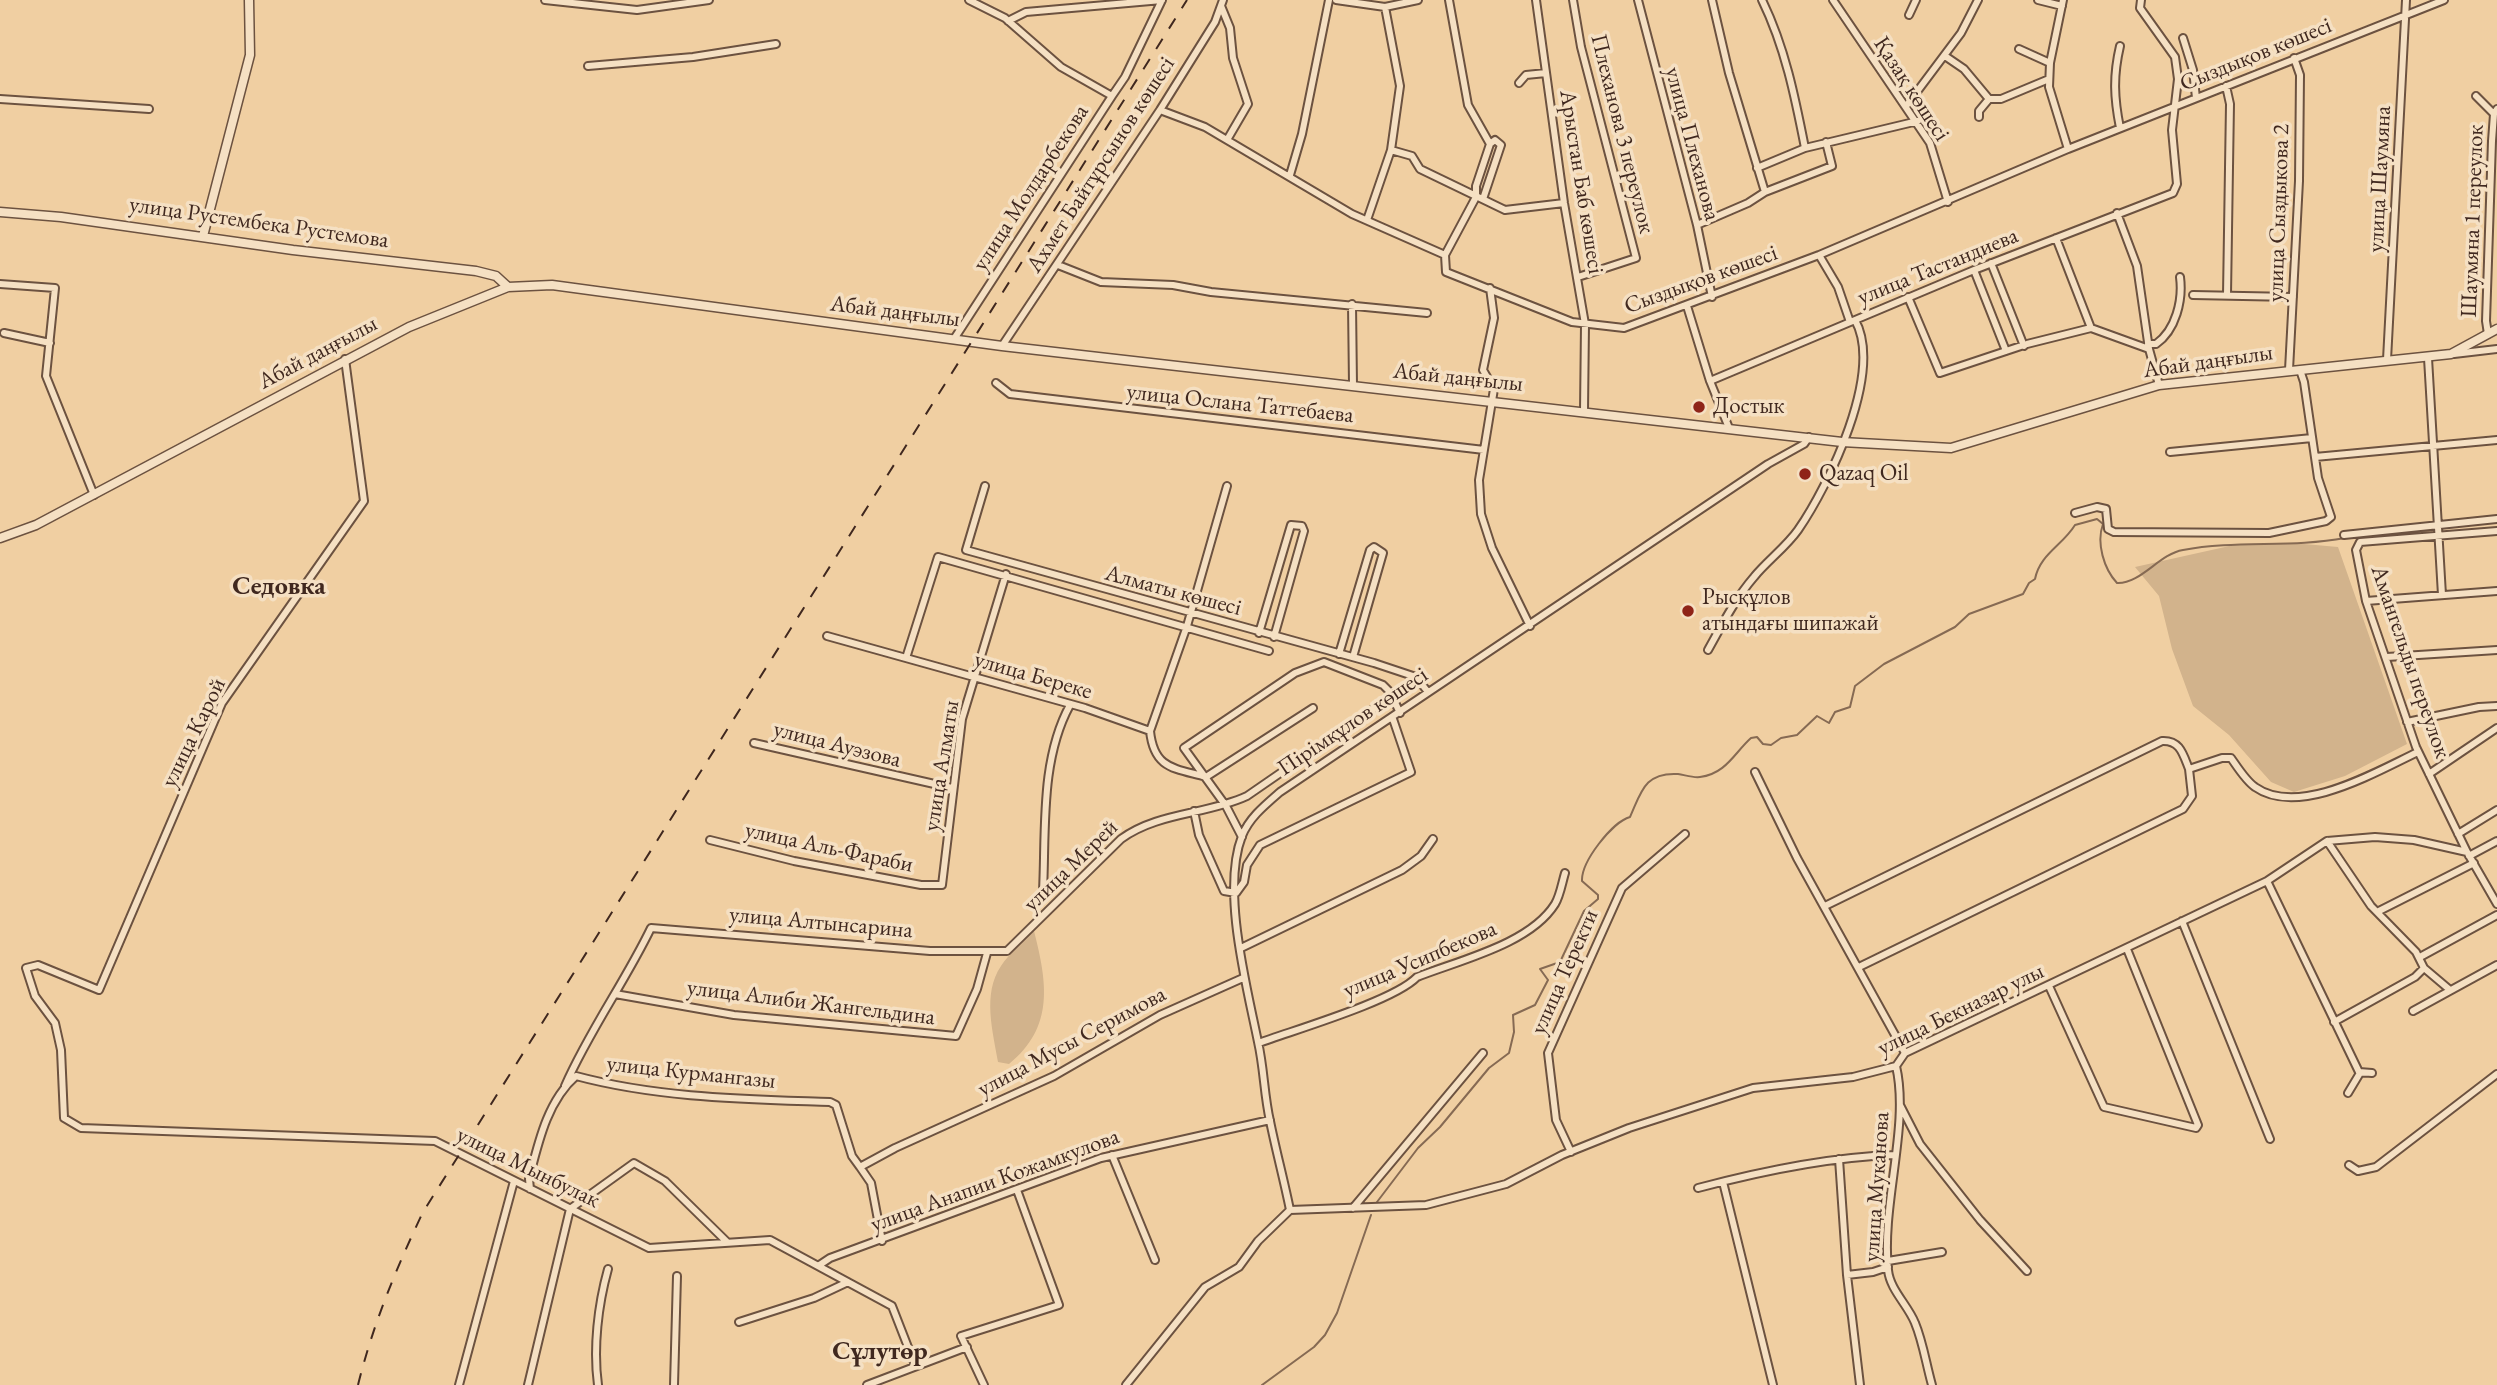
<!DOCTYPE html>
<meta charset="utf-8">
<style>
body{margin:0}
canvas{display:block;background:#f0cfa2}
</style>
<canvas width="2497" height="1385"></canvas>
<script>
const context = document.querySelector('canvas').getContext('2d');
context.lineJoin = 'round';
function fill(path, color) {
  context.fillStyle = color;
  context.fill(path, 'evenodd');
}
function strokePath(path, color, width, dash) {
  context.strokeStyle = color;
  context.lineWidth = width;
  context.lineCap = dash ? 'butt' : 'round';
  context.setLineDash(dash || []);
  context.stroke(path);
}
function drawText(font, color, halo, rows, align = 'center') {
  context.font = font + ' "EB Garamond",serif';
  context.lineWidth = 7;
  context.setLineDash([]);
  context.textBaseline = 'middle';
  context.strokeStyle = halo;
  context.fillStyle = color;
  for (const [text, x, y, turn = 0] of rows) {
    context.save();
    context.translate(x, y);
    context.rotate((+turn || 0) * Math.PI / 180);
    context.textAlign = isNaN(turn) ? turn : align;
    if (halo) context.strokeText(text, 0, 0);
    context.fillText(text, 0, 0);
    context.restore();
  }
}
const green = new Path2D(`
 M2293 543 2338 547 2407 744 2345 776 2294 792 2271 782 2229 735 2193 706 2172 649 2159 596 2135 567 2234 545Z
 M1034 931C1047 982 1055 1027 1009 1064L998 1062C993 1032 982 994 1001 966 1009 953 1024 943 1034 931Z`);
const stream = new Path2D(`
 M2389 533 2433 530
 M1377 1202 1418 1148 1440 1127 1489 1068 1509 1053 1514 1032 1513 1015 1535 1005 1548 980 1540 969 1560 962 1584 911 1598 899V895L1582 881C1581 862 1612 822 1630 817 1641 793 1644 772 1678 774 1685 775 1693 778 1700 777 1726 774 1735 752 1751 738L1757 737 1763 744 1771 745 1781 738 1797 735 1817 716 1829 723 1835 712 1850 707 1855 686 1884 664 1955 627 1969 614 2023 594 2029 583 2035 579C2040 554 2062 546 2075 525L2097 519 2103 524C2096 543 2104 569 2117 583 2141 584 2159 554 2183 550 2236 540 2292 548 2345 538
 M1262 1385 1314 1347 1325 1335 1337 1313 1371 1215`);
const minor = new Path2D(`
 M545 0 637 10 709 0
 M1336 0 1385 7 1418 0
 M1449 0 1468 105 1490 144
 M1536 0 1564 203 1585 324 1584 411
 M1573 0 1581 47 1636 258 1578 277
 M1638 0 1697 225 1712 297
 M1712 0 1729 73 1765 192
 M1762 0C1785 47 1795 97 1805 148
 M1833 0 1930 143 1948 202
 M2038 0 2062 6
 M2063 0 2050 63 2049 87 2068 149
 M1221 6 1230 28 1233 58 1248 104 1227 140
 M1909 15 1916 0
 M1008 21 1026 12 1162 0
 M2183 38 2193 70 2196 98
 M2120 46C2113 76 2114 98 2120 128
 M2019 49 2050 63
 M1945 56 1964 69 1989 99
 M588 66 693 57 776 44
 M1519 83 1526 75 1546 73
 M2226 86 2230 104 2227 295
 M1112 96 1125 77 1162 0
 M2476 96 2494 114
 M0 99 149 109
 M1907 105 1961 33 1978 0
 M1160 110 1205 127 1352 214 1445 255 1446 272 1572 322 1624 328 1819 255 2068 149 2444 0
 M1979 117V111L1989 99H2001L2049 79
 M1391 150 1412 156 1420 169 1505 210 1564 203
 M1757 168 1805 148 1918 121
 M1290 175 1302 134 1329 0
 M2117 213 2137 266 2149 349 2159 385
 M1367 220 1391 150 1400 86 1385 7
 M1697 225 1748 203 1765 192 1832 166 1826 142
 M2056 238 2091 328
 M1445 255 1476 197V186L1490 144 1495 140 1501 145 1483 199
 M1819 255 1838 287 1850 322
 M1991 263 2024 346
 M1058 265 1101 282 1173 285 1211 292 1427 313
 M1974 270 2006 351
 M0 284 55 288 46 376 94 495
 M1490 288 1494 318 1483 370 1494 389 1479 480 1481 514 1492 548 1530 626
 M2193 295 2293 297
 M1908 297 1940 373 2027 344 2091 328 2149 349
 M1352 304 1353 385
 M1687 306 1710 381 1729 428
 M4 333 50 343
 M2488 334 2486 321 2492 141 2494 114 2497 109
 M954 339 1112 96 1061 67 1005 18 969 0
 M2148 344H2156C2176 330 2183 300 2180 277
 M1002 346 1160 110 1215 22 1223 0
 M2454 354 2497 349
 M2428 358 2442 595
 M345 359 364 501 222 703 99 990 38 965 26 968 35 996 55 1023 61 1050 64 1118 81 1128 435 1141 649 1248 770 1240 892 1306 915 1365
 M2387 360 2406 0
 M2289 370 2299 181 2300 75 2294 58
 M1710 381 1974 270 2173 193 2177 184 2172 130 2178 79 2175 57 2140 8 2141 0
 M996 383 1010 394 1484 450
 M2170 452 2312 438
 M2315 457 2497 440
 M985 486 966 550 1374 663 1416 677 1428 692
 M2075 513 2097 507 2106 509 2108 529 2114 532 2269 533 2326 521 2331 517 2318 478 2304 382 2300 370
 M2497 531 2360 542 2356 550 2366 601 2416 747 2467 852 2497 904
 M2344 535 2497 519
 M2366 601 2497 591
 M1259 633 1291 525 1302 526 1304 531 1274 637
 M827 636 1085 708 1150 731
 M1708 650C1722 625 1735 599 1754 577 1767 561 1786 547 1798 530 1829 485 1884 372 1855 320
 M1339 654 1370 550 1374 547 1383 553 1353 657
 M2387 657 2497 650
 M906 658 938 557 1269 651
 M2407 722 2479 707 2497 706
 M1150 731 1187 626 1227 486
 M1150 731C1154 769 1174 768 1206 777L1313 708
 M754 743 952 788
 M1755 772 1797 858 1905 1053
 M2429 774 2497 728
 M1194 811 1199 835 1224 891 1236 893 1244 882 1247 865 1260 845 1411 772 1393 719
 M2458 834 2497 810
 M1242 837 1226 806 1184 748 1295 673 1324 662 1383 685 1390 692 1400 713
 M710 840 794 861 921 885H942L962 719 1006 574
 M2327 841 2371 906 2416 952 2424 968 2450 990
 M2469 856 2497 841
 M2267 881 2359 1072 2372 1073
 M1043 891C1046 830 1040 760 1070 705
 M1825 906 2162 741C2180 740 2183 754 2189 769L2222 758H2231C2238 768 2246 781 2255 787 2299 818 2377 771 2418 752
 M2377 912 2474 863
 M2182 921 2270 1139
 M1241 948 1402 870 1421 856 1433 839
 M2420 957 2497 915
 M1859 967 2183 809 2192 796 2189 769
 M2049 986 2104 1107 2196 1128 2198 1125 2127 949
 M615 994 734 1015 956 1036 977 989 987 953
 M2413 1011 2497 965
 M2334 1022 2415 977 2424 968
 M1259 1043C1294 1030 1394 1001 1417 977 1460 960 1530 944 1555 904 1560 896 1562 883 1565 873
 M1896 1066C1910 1126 1881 1204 1888 1270 1890 1290 1908 1305 1915 1323 1923 1342 1926 1364 1932 1385
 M565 1086C589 1031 625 982 651 928L930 951H1007L1121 839C1158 812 1206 815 1247 796L1379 705 1393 700
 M2348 1093 2360 1073
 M1900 1105 1920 1144 1980 1220 2027 1271
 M1571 1152 1556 1120 1548 1053 1622 888 1685 834
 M1112 1155 1155 1260
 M1839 1159 1847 1275 1860 1385
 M2349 1165 2358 1171 2376 1167 2497 1074
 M860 1167 871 1183 882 1241
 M1723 1182 1773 1385
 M1698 1188C1762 1171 1828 1157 1894 1155
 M530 1189 529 1179C538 1144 547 1101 576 1076 658 1098 745 1099 830 1102L836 1105 852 1156 860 1167 895 1148 1054 1076 1160 1015 1243 978
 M1353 1208 1483 1053
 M1290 1210 1426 1205 1506 1184 1562 1155 1629 1128 1753 1088 1853 1077 1896 1066 1905 1053 2267 881 2327 841 2375 837 2414 840 2467 852
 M1290 1210C1284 1180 1276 1151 1270 1121 1264 1095 1264 1068 1258 1042 1247 987 1221 890 1242 836 1249 818 1265 805 1280 792L1768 464 1804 444 1809 437
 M1888 1261 1942 1252
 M818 1266 830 1258 1101 1158 1270 1120
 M1847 1275 1873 1272 1888 1267
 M739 1322 814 1298 848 1282
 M459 1385 514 1181
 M528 1385 570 1209 634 1163 665 1181 727 1242
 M598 1385C593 1348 598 1305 608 1269
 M674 1385 677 1276
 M867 1385 967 1347
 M984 1385 961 1336 1059 1305 1017 1190
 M1126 1385 1205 1287 1239 1267 1258 1241 1290 1210`);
const tertiary = new Path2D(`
 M0 212 61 217 293 250 476 271 496 276 508 287
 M203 236 250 55 249 0
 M0 538 36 525 409 327 508 287 552 285 1002 346 1842 442 1951 448 2159 385 2451 354 2497 329`);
const rail = new Path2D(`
 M358 1385C373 1324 396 1269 423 1212L1187 0`);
const markers = [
 [1699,407,7,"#8f2418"],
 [1805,474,7,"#8f2418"],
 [1688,611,7,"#8f2418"]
];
const streetNames = [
 ["Сыздықов көшесі",2256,55,-22],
 ["Қазақ көшесі",1911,89,57],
 ["Плеханова 3 переулок",1622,134,76],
 ["улица Плеханова",1692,144,75],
 ["Ахмет Байтұрсынов көшесі",1101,165,-57],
 ["улица Шаумяна",2380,179,-87],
 ["Арыстан Баб көшесі",1581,182,81],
 ["улица Молдарбекова",1031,188,-57],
 ["улица Сыздыкова 2",2279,213,-88],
 ["Шаумяна 1 переулок",2473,221,-88],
 ["улица Рустембека Рустемова",259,223,8],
 ["улица Тастандиева",1938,267,-22],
 ["Сыздықов көшесі",1701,280,-20],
 ["Абай даңғылы",895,312,7],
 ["Абай даңғылы",318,353,-28],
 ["Абай даңғылы",2208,362,-8],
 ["Абай даңғылы",1458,378,6],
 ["улица Ослана Таттебаева",1240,404,6],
 ["Алматы көшесі",1173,591,15],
 ["Амангельды переулок",2410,662,71],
 ["улица Береке",1033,676,16],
 ["Пірімқұлов көшесі",1353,722,-34],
 ["улица Карой",194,733,-64],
 ["улица Ауэзова",837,745,14],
 ["улица Алматы",942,766,-81],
 ["улица Аль-Фараби",829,848,12],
 ["улица Мерей",1071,866,-44],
 ["улица Алтынсарина",821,923,5],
 ["улица Усипбекова",1420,960,-23],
 ["улица Теректи",1565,972,-66],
 ["улица Алиби Жангельдина",811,1003,7],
 ["улица Бекназар улы",1961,1010,-26],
 ["улица Мусы Серимова",1072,1042,-28],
 ["улица Курмангазы",691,1073,6],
 ["улица Мынбулак",528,1168,26],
 ["улица Анапии Кожамкулова",995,1181,-20],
 ["улица Муканова",1877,1187,-86]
];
const poiNames = [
 ["Достык",1713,407],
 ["Qazaq Oil",1819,474],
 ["Рысқұлов",1702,598],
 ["атындағы шипажай",1702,624]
];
const quarterNames = [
 ["Седовка",279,587],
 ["Сұлутөр",880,1352]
];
fill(green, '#d2b38c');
strokePath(stream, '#866a53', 2);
strokePath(minor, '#6c5240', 10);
strokePath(tertiary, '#6c5240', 11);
strokePath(minor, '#f5e0c3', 6);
strokePath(tertiary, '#f5e0c3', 8);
strokePath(rail, '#40281f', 2, [12, 12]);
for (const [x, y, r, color] of markers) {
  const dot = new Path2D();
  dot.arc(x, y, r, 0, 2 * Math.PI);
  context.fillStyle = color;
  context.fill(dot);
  strokePath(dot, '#f5e0c3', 2.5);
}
drawText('23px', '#40281f', '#f5e0c3', streetNames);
drawText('23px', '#40281f', '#f5e0c3', poiNames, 'left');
drawText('bold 26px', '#40281f', '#f5e0c3', quarterNames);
</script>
